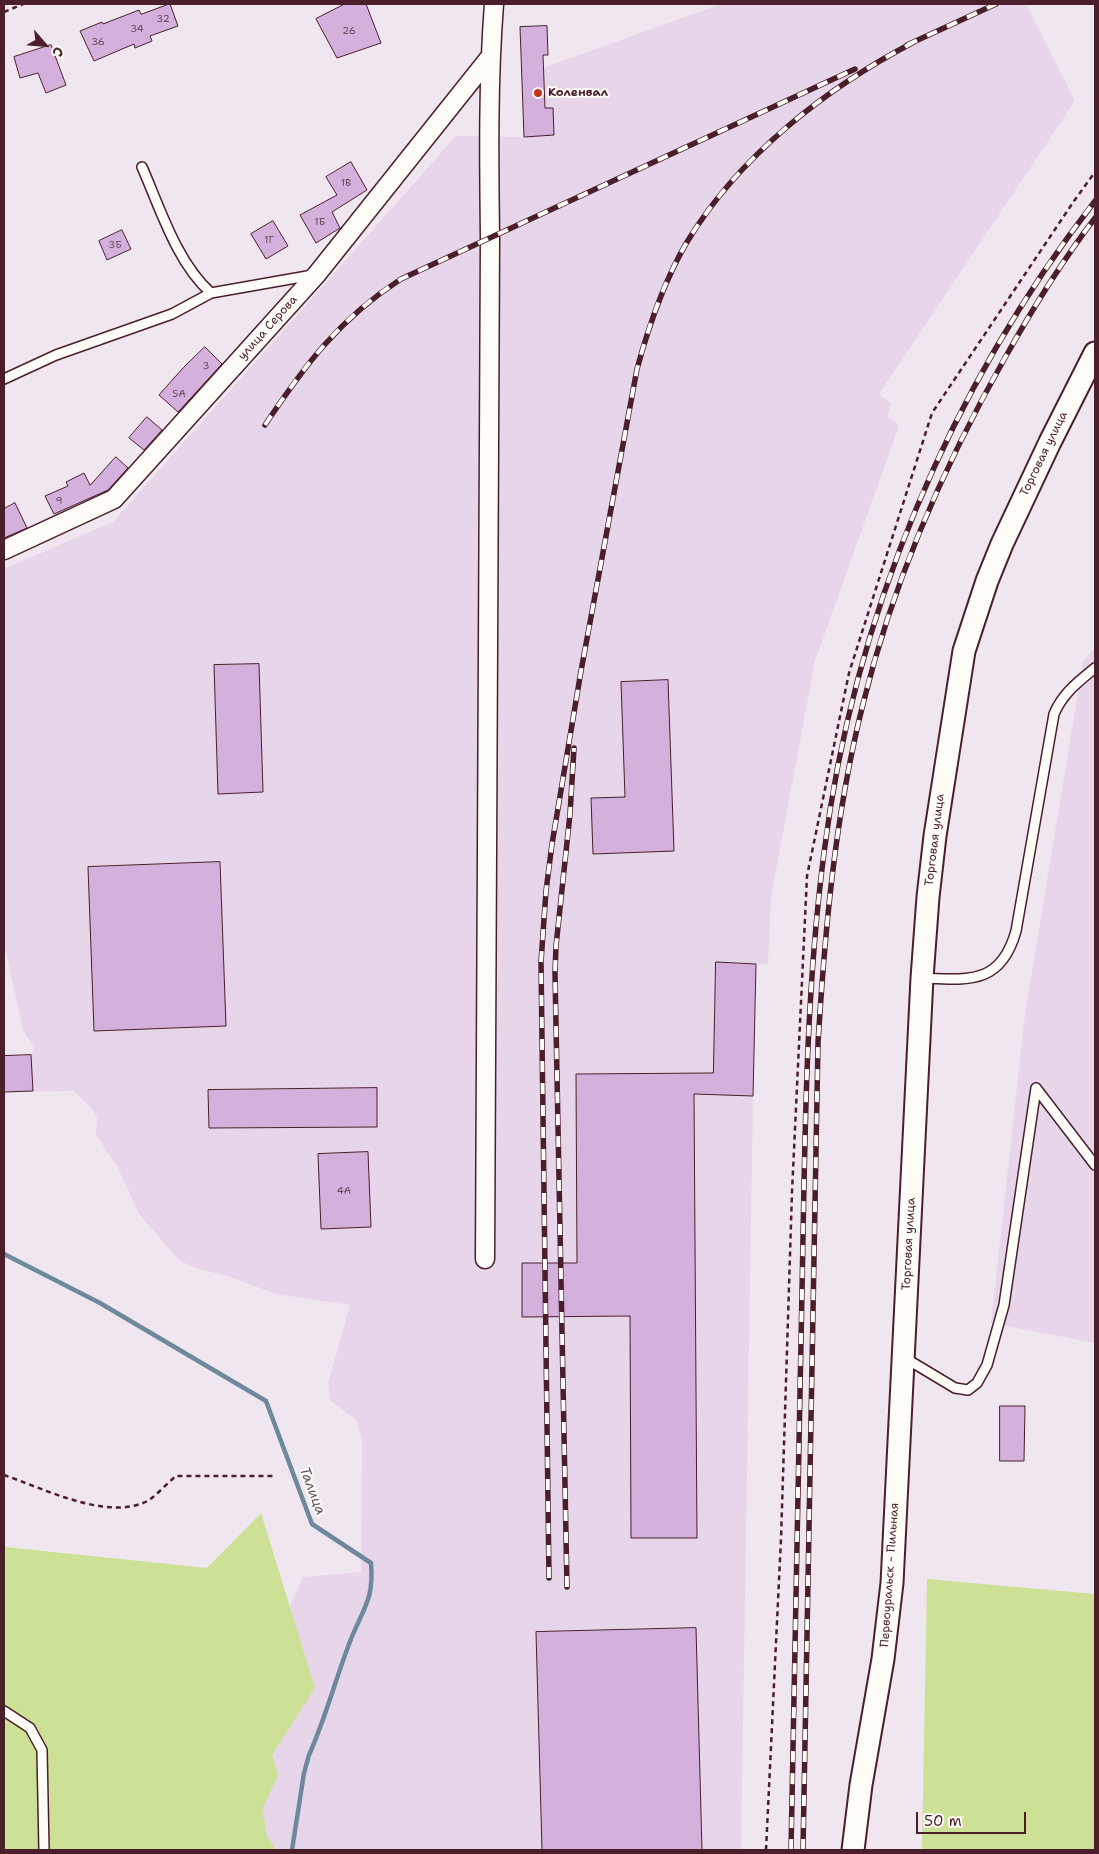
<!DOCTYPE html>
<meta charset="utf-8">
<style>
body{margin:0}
#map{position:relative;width:1099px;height:1854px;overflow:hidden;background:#f0e6ef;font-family:"Shantell Sans",sans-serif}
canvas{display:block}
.frame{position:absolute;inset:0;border:5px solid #4a1f2b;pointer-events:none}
.north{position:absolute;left:20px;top:20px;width:50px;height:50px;-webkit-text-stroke:4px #fdfcf7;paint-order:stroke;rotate:117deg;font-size:14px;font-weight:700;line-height:20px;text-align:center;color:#4a1f2b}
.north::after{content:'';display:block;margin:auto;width:18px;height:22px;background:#4a1f2b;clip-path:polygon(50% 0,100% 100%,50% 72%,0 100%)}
.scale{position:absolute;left:916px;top:1812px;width:110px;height:22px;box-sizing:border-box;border:2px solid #4a1f2b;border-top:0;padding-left:6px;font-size:15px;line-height:18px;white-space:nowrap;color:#4a1f2b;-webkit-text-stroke:4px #fdfcf7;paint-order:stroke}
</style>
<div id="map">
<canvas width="1099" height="1854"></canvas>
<div class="frame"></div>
<div class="north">С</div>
<div class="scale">50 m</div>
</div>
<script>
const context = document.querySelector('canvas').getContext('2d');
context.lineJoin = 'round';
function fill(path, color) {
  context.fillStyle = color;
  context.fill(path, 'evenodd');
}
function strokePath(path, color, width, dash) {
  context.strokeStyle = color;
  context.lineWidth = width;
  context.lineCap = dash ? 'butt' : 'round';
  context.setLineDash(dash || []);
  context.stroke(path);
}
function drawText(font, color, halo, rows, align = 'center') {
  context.font = font + ' "Shantell Sans",sans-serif';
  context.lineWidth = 4;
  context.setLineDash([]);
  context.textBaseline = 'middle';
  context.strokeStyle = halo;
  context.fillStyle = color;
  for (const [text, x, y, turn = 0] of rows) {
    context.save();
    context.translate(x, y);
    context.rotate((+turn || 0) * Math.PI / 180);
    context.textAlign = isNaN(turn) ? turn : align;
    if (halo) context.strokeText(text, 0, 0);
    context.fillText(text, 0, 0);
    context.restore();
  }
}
const built = new Path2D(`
 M721 4H1026L1075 101 879 394 891 403 887 418 893 420 899 426 815 661 771 897 768 964H756L753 1096 741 1850H208L285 1617 303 1577 361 1572 362 1442 357 1421 330 1400 328 1383 350 1305 276 1294 230 1277 193 1267 179 1260 139 1214 117 1166 96 1135 97 1118 92 1109 74 1091 4 1092V1056L31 1055 34 1048 23 1030 4 943V569L113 522 456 136 524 137 553 135V108H545L543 68Z
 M1095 647V1343L991 1323 1025 1014 1083 662Z`);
const green = new Path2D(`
 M261 1513 315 1688 272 1755 278 1775 263 1808 266 1834 276 1850H4V1573L5 1547 207 1568Z
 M927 1579 1095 1594V1850H922Z`);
const stream = new Path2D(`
 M4 1254 100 1303 266 1401 312 1524 371 1563C374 1599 364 1607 351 1639 336 1677 326 1717 309 1755L304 1773 292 1850`);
const building = new Path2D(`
 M170 4 178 26 150 36 152 41 135 48 134 44 94 61 80 31 102 22 103 24 139 10 141 14Z
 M345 4H366L381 43 337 58 316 19Z
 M547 26 548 55H543L545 108H553L554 135 524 137 520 27Z
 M51 45 66 85 46 93 38 73 20 78 14 57Z
 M351 162 367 190 332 212 340 228 316 243 300 215 337 195 326 177Z
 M273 221 288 246 266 259 251 234Z
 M122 230 131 249 107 260 99 241Z
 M205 347 222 364 178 412 159 395 183 368Z
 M147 417 162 430 144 450 129 438Z
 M116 457 128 468 108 490 54 514 45 496 68 486 66 482 84 473 90 485Z
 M15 503 27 528 4 538V509Z
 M259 664 263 792 218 794 214 665Z
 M668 680 674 851 593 854 591 798 625 797 621 682Z
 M220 862 226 1026 94 1031 88 867Z
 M716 962 756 964 753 1096 694 1094 697 1538H631L630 1316 522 1317V1263H577L576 1074 713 1073Z
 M31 1055 33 1091 4 1092V1056Z
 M377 1088V1127L209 1128 208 1090Z
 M368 1152 371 1227 321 1229 318 1154Z
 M1000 1406H1025L1024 1461H1000Z
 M696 1628 702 1850H542L536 1632Z`);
const path = new Path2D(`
 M4 12 23 4
 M4 1475C42 1488 103 1519 143 1503 153 1500 167 1483 176 1476H273
 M766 1850 781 1539 792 1192 807 876 849 673 932 413 1074 201 1095 172`);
const service = new Path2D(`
 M142 167C160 208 177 263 211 293L313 275
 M4 379 56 355 172 314 211 293
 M922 978C968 980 1001 985 1016 931L1054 714C1063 693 1078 682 1095 668
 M905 1358 955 1388 968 1390 977 1383 987 1365 1004 1305 1036 1088 1095 1165
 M4 1711 30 1728 42 1750 44 1850`);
const minor = new Path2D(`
 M4 550 114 499 317 274 490 57
 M485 1259 490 237C489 159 488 81 494 4`);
const tertiary = new Path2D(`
 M853 1850 861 1785 883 1659 892 1583 922 978 928 897 935 836 964 651 987 581 1002 544 1050 442 1095 353`);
const rail = new Path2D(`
 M907 45 996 4
 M265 425C305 365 339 319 401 279L855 69
 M549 1578 541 962 546 891 552 844 581 671 637 369C649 325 664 281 687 242 739 156 826 88 914 42
 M567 1587 555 973 556 946 570 814 574 748
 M791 1850C795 1664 798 1477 802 1291 805 1145 805 998 824 853 853 618 950 388 1095 201
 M803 1850 818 1043C825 929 835 815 863 704 893 582 944 465 1006 356 1033 308 1062 261 1095 218`);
const markers = [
 [538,93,5,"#c8321e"]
];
const numberNames = [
 ["32",163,19],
 ["34",137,29],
 ["26",349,31],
 ["36",98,42],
 ["1В",346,183],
 ["1Б",320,222],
 ["1Г",269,240],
 ["3Б",115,245],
 ["3",206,366],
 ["5А",179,394],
 ["9",59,501],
 ["4А",344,1191]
];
const poiNames = [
 ["Коленвал",548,93]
];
const streetNames = [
 ["улица Серова",268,328,-48],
 ["Торговая улица",1044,454,-64],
 ["Торговая улица",935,840,-83],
 ["Торговая улица",909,1244,-87],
 ["Первоуральск - Пильная",890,1575,-86]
];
const waterNames = [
 ["Талица",312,1491,69]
];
fill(built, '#e7d6e9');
fill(green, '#cde196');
strokePath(stream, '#6d899b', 4.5);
fill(building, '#d3b1dc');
strokePath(building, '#4a1f2b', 1);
strokePath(service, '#4a1f2b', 12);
strokePath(minor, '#4a1f2b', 21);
strokePath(tertiary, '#4a1f2b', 25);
strokePath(path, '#4a1f2b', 2.5, [5, 4]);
strokePath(service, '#fdfcf7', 9);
strokePath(minor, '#fdfcf7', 18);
strokePath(tertiary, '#fdfcf7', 21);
strokePath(rail, '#4a1f2b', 5.5);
strokePath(rail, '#fdfcf7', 4, [11]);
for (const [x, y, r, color] of markers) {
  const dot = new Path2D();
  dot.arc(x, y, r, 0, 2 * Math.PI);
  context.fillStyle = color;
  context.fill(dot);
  strokePath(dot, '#fdfcf7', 2);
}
drawText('10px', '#6c4457', null, numberNames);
drawText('bold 12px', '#4a1f2b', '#fdfcf7', poiNames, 'left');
drawText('12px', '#4a1f2b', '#fdfcf7', streetNames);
drawText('italic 14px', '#5c5463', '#fdfcf7', waterNames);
</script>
